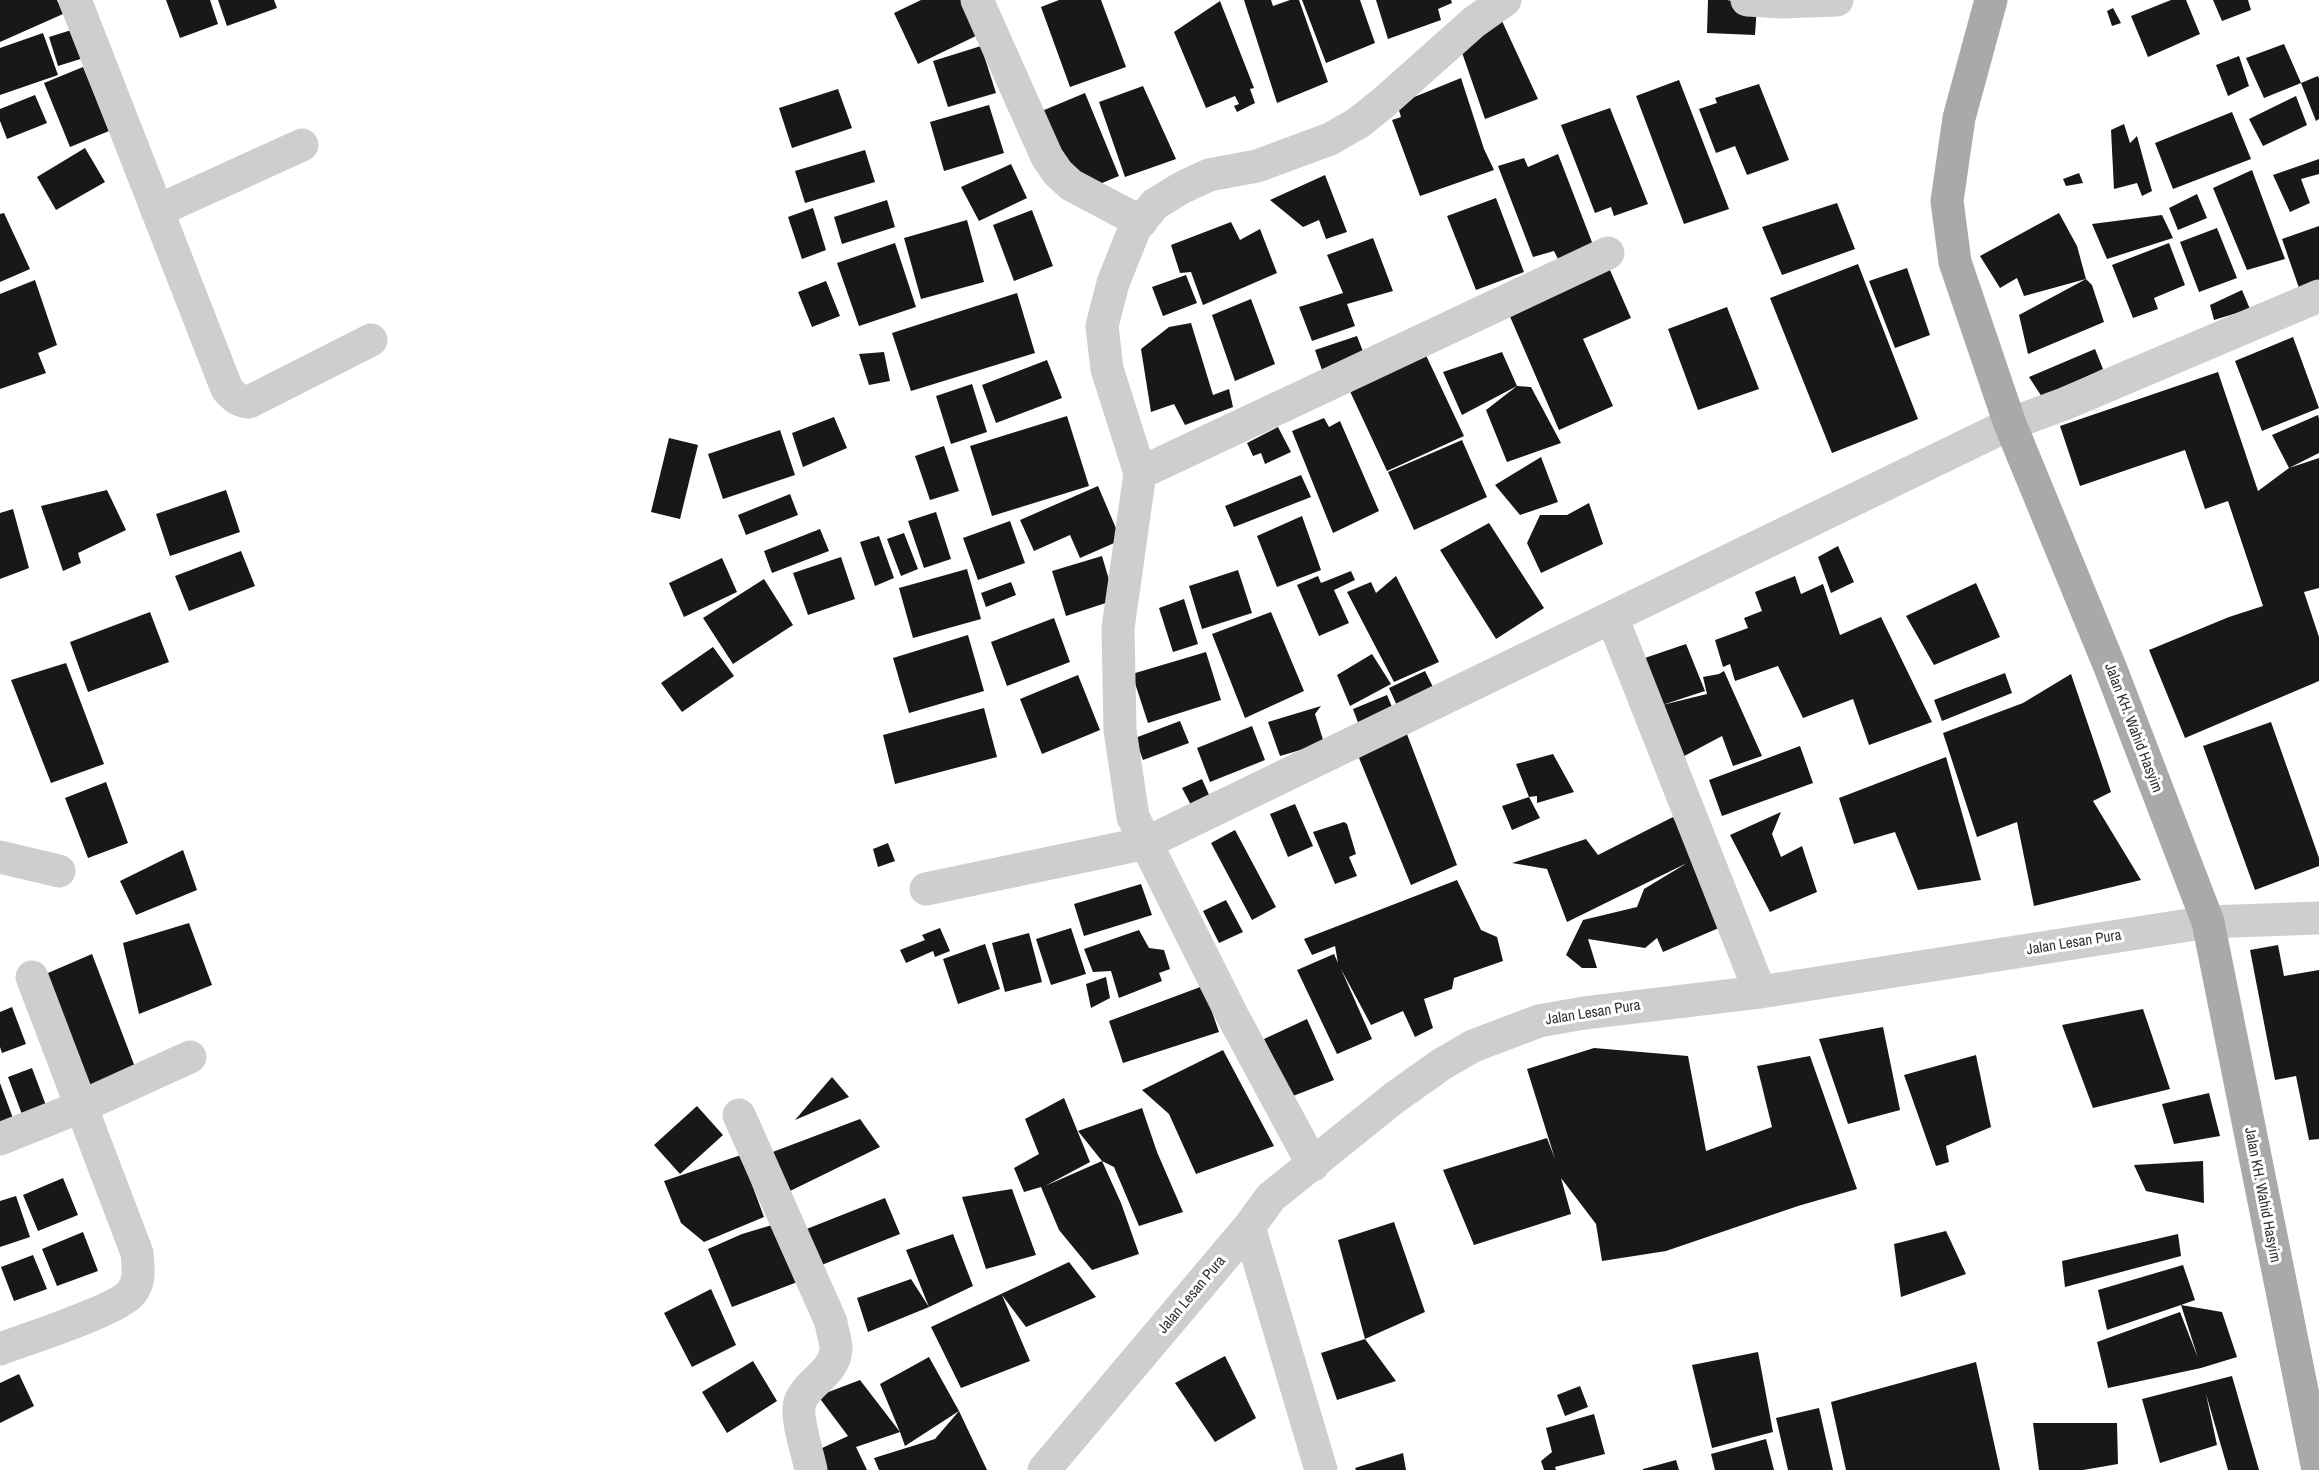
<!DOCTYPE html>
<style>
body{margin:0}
canvas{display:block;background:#fff}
</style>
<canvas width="2319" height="1470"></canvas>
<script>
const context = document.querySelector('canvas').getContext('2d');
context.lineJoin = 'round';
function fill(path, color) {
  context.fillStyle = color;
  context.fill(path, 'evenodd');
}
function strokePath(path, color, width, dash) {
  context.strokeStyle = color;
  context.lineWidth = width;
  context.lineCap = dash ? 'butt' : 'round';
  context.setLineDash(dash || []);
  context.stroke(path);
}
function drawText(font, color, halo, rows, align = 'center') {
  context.font = font + ' "Archivo Narrow",sans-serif';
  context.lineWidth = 6;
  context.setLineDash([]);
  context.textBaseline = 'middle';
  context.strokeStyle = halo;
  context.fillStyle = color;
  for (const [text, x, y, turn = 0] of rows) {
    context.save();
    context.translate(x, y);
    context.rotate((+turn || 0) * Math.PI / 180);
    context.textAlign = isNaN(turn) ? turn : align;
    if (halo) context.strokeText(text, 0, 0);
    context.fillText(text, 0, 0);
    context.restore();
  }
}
const building = new Path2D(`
 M0 0H57L63 14 0 42Z
 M166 0H210L218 24 180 38Z
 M218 0H274L277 8 227 26Z
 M921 0H963L980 34 918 64 894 13Z
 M1059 0H1101L1126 67 1070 87 1041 7Z
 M1244 0H1271L1273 6 1290 0H1299L1328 82 1277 103Z
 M1302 0H1360L1375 43 1326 63Z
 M1376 0H1451L1452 3 1438 9 1441 20 1388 39Z
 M1708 0H1727L1757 6 1755 35 1707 33Z
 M2171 0H2186L2200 34 2148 57 2131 16Z
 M2213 0H2248L2251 10 2222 21Z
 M1220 1 1254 88 1250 89 1255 103 1237 112 1234 106 1239 104 1235 96 1206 108 1174 32Z
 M2113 8 2121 23 2112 26 2107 11Z
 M1502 21 1538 99 1485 119 1458 41Z
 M81 27 90 56 58 66 49 37Z
 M43 33 58 75 0 95V48Z
 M2284 44 2301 83 2318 76 2319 79V119L2316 121 2301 83 2264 98 2246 58Z
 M981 46 996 93 948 107 933 61Z
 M2239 56 2249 86 2228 96 2216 65Z
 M83 67 109 131 70 147 44 83Z
 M1461 78 1484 149 1494 170 1420 196 1392 120 1401 117 1397 104Z
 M1679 80 1729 209 1684 224 1636 96Z
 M1759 84 1789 160 1747 175 1735 146 1716 153 1699 109 1717 103 1715 98Z
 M1143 86 1176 159 1125 177 1099 102Z
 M838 89 852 128 792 148 779 108Z
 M1085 93 1119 176 1090 188 1058 165 1037 113Z
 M35 95 47 123 7 139 0 121V109Z
 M2296 96 2307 125 2263 146 2249 119Z
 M989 105 1004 153 944 171 930 122Z
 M1610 108 1648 204 1614 216 1611 207 1595 213 1561 125Z
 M2232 112 2251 159 2173 189 2155 143Z
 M2124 124 2130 143 2137 136 2152 191 2142 196 2137 183 2114 189 2111 130Z
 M85 148 105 182 56 210 37 177Z
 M865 150 875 182 805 203 795 171Z
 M1558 154 1595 250 1559 261 1554 251 1533 257 1498 166 1524 158 1528 167Z
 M2319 159V174L2301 179 2310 203 2290 212 2273 175Z
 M1011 164 1027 198 979 221 961 187Z
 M2252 170 2285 259 2247 270 2213 188Z
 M2079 173 2083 183 2066 186 2063 179Z
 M1325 175 1347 232 1326 239 1319 220 1303 227 1270 200Z
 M2197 194 2207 218 2178 230 2169 208Z
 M1496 198 1524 272 1476 290 1447 216Z
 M887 200 895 227 842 244 834 217Z
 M1837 203 1855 249 1782 275 1762 227Z
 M813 208 826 250 802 259 788 217Z
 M1032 210 1053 266 1014 281 993 225Z
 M4 213 30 269 0 282V214Z
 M2059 213 2077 246 2086 279 2024 296 2017 278 2000 288 1980 256Z
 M2162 215 2173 238 2107 259 2092 224Z
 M967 220 984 282 921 299 904 238Z
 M1231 222 1240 240 1260 229 1277 273 1203 305 1191 272 1180 273 1171 245Z
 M2319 226V281L2299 288 2282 239Z
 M2217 228 2237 278 2199 292 2180 242Z
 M1373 238 1393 291 1347 304 1355 326 1312 341 1299 307 1343 293 1327 255Z
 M895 243 916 307 859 326 837 263Z
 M2169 243 2185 285 2154 298 2158 309 2133 318 2112 265Z
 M1606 261 1631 318 1583 339 1613 406 1559 430 1505 305Z
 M1858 264 1918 419 1832 453 1770 298Z
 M1907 268 1930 335 1895 348 1869 281Z
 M1186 275 1197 303 1163 316 1152 287Z
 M2086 279 2092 285 2104 322 2028 354 2019 315Z
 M35 280 57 345 38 353 46 373 0 389V294Z
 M826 281 840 316 812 327 798 292Z
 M2242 290 2250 309 2214 320 2210 305Z
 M1017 293 1035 353 911 391 892 333Z
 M1251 299 1275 364 1235 381 1212 315Z
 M1727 307 1759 389 1698 410 1668 329Z
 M1191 323 1213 395 1229 389 1233 407 1185 425 1174 404 1151 412 1141 349 1169 327Z
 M1357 336 1366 359 1323 373 1315 350Z
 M2293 337 2319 408 2262 431 2235 361Z
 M2095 349 2103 369 2042 397 2029 377Z
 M1424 351 1464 436 1387 471 1348 387Z
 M884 352 890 381 869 385 859 354Z
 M1502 352 1517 386 1462 415 1443 372Z
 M1047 360 1062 398 996 423 982 385Z
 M2218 372 2258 491 2289 468 2272 435 2318 415 2319 419V453L2289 468 2319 458V588L2304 592 2319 637V681L2185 738 2149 650 2229 617 2263 606 2228 501 2205 509 2185 450 2080 486 2060 426Z
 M972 384 987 432 951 444 936 396Z
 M1517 386 1531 387 1561 443 1507 462 1486 410Z
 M1067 416 1089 486 992 516 970 446Z
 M834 417 847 448 803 467 792 433Z
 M1324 418 1329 427 1340 421 1379 511 1333 533 1292 431Z
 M1278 427 1291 452 1265 464 1261 453 1253 456 1247 443Z
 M780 430 795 475 723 499 708 454Z
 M669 438 698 445 680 519 651 512Z
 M1462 440 1487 497 1414 530 1388 472Z
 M944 446 959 491 930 500 915 456Z
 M1541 457 1558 502 1520 515 1495 485Z
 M1301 475 1311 497 1234 527 1225 506Z
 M1098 486 1121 540 1080 558 1070 535 1034 551 1020 520Z
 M107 490 126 530 78 553 81 563 63 571 41 506Z
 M226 490 240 532 170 556 156 514Z
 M790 494 798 515 746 535 738 515Z
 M1589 503 1603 544 1541 573 1527 543 1540 515H1567Z
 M13 509 29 568 0 579V513Z
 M936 512 951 559 924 568 908 521Z
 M1302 516 1321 570 1277 587 1257 536Z
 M1010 521 1025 563 978 580 963 538Z
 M1489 523 1544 608 1496 639 1440 550Z
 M820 529 829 551 772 573 764 551Z
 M904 533 918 569 901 576 887 539Z
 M879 536 894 578 875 586 860 542Z
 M1838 546 1854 582 1831 593 1818 557Z
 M241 551 255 586 189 611 175 576Z
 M1102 556 1115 600 1066 616 1052 571Z
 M841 557 855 599 808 615 793 573Z
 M722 558 737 592 684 617 669 583Z
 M967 569 981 619 913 638 899 588Z
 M1238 570 1252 613 1202 629 1189 586Z
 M1351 571 1355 580 1334 590 1349 623 1319 636 1297 585 1318 576 1321 583Z
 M1396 576 1439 662 1394 682 1347 592 1371 582 1376 593Z
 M1795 576 1801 594 1823 584 1840 635 1881 617 1932 722 1869 745 1853 699 1803 718 1778 666 1735 681 1730 664 1723 667 1715 640 1748 628 1744 618 1762 611 1755 592Z
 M764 579 793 625 733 664 703 618Z
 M1011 582 1016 595 986 607 981 593Z
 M1976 583 2000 637 1934 665 1906 616Z
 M1184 599 1198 644 1173 652 1159 608Z
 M150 612 169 662 88 692 70 642Z
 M1271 612 1304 691 1245 718 1212 634Z
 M1054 618 1070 662 1007 686 991 642Z
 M968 635 984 691 909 713 893 658Z
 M1686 644 1705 691 1662 705 1707 694 1703 677 1719 674 1724 671 1762 756 1733 766 1722 736 1673 762 1636 661Z
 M713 647 734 676 682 712 661 683Z
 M1206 652 1221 700 1148 723 1132 674Z
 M1372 654 1391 684 1350 706 1337 675Z
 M66 663 104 764 51 783 11 680Z
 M1425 671 1433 687 1398 708 1389 688Z
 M2005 673 2012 693 1942 721 1934 700Z
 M2071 674 2111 792 2093 801 2141 880 2034 906 2017 822 1977 837 1943 733 2023 703Z
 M1078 675 1100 730 1042 754 1020 699Z
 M1387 695 1395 714 1360 728 1353 709Z
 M1321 706 1315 714 1324 743 1280 756 1268 722Z
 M984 708 997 757 895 784 883 735Z
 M1180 721 1189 743 1143 760 1135 738Z
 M2271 722 2319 858V866L2255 890 2203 746Z
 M1252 726 1265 760 1210 782 1197 748Z
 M1405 729 1457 865 1411 885 1357 753Z
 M1800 746 1813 783 1722 816 1709 780Z
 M1553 754 1574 792 1537 803V796L1529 797 1516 764Z
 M1946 757 1981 880 1918 890 1895 832 1854 844 1839 798Z
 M1202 779 1210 797 1191 805 1182 788Z
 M106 782 128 843 88 858 65 798Z
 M1529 797 1540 818 1512 830 1502 806Z
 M1295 804 1313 846 1288 857 1270 814Z
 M1781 812 1772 834 1781 857 1802 846 1817 892 1770 912 1730 835Z
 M1673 817 1728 924 1663 952 1657 938 1645 948 1588 939 1597 968H1582L1566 955 1583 920 1637 907 1644 889 1687 863 1567 922 1547 869 1512 863 1586 839 1598 855Z
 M1344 822 1347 824 1356 854 1349 857 1357 876 1335 884 1313 832Z
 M1235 830 1276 907 1252 920 1211 843Z
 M888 843 895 861 878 867 873 849Z
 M183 850 197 890 136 915 120 881Z
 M1457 880 1481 930 1497 937 1503 961 1454 978 1452 989 1424 999 1433 1028 1415 1037 1403 1011 1371 1025 1341 969 1372 1039 1337 1054 1297 970 1334 954 1338 963 1335 946 1312 955 1304 939Z
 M1141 884 1152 915 1084 936 1074 904Z
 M1226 900 1243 932 1219 943 1203 911Z
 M189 923 212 985 139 1014 123 943Z
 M940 928 950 951 935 957 933 951 906 963 900 950 925 940 922 935Z
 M1071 928 1086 974 1051 985 1036 939Z
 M1139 930 1149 948 1164 950 1170 969 1159 973 1162 981 1119 998 1111 971 1093 972 1084 949Z
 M1029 933 1042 982 1005 992 992 943Z
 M985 944 1000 989 958 1004 943 959Z
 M2278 945 2284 976 2319 970V1139L2309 1140 2296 1076 2275 1080 2250 950Z
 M92 954 138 1075 79 1094 41 976Z
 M1106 977 1110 998 1091 1008 1086 984Z
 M1203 986 1219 1032 1123 1063 1109 1021Z
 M12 1007 26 1044 2 1053 0 1047V1012Z
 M2143 1009 2170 1089 2093 1108 2062 1025Z
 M1307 1019 1334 1080 1293 1096 1264 1039Z
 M1883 1027 1900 1110 1848 1124 1819 1039Z
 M1594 1048 1688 1056 1706 1151 1772 1127 1757 1066 1810 1056 1857 1189 1798 1206 1666 1251 1602 1261 1596 1224 1561 1178 1571 1214 1474 1245 1443 1170 1547 1138 1555 1159 1527 1069Z
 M1223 1050 1274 1146 1196 1174 1169 1114 1142 1090Z
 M1976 1055 1991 1127 1946 1146 1949 1162 1936 1166 1904 1075Z
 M32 1068 50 1116 26 1125 8 1077Z
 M832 1077 849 1097 795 1120Z
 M0 1083 17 1129 0 1134Z
 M2209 1093 2220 1136 2174 1144 2162 1104Z
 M1064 1098 1090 1162 1045 1186 1102 1161 1121 1203 1139 1254 1092 1270 1059 1230 1041 1187 1024 1192 1014 1168 1039 1154 1025 1119Z
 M697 1106 723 1135 680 1174 654 1145Z
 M1142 1108 1157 1152 1183 1212 1139 1226 1114 1167 1102 1161 1078 1131Z
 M860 1119 880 1147 788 1192 770 1153Z
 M741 1155 764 1217 704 1242 681 1223 664 1181Z
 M2203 1161 2204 1203 2146 1191 2134 1165Z
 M63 1178 78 1215 38 1231 23 1195Z
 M1012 1189 1036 1255 986 1269 962 1197Z
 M16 1196 30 1237 0 1247V1201Z
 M885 1198 900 1234 819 1266 804 1230Z
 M1394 1222 1425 1312 1365 1339 1338 1240Z
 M772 1225 800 1281 732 1307 708 1249 742 1234Z
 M1946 1231 1966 1274 1901 1297 1894 1244Z
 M83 1232 98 1271 57 1286 42 1249Z
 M953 1234 973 1286 929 1307 868 1332 857 1298 911 1279 929 1307 906 1250Z
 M2178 1234 2181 1256 2065 1287 2062 1261Z
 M33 1255 47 1289 14 1301 1 1267Z
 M1069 1262 1096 1297 1026 1327 1002 1295 1030 1361 961 1388 931 1327Z
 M2183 1265 2195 1300 2181 1305 2222 1312 2237 1357 2201 1368 2108 1388 2097 1342 2180 1312 2198 1358 2181 1305 2107 1330 2098 1290Z
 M711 1289 736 1345 692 1367 664 1313Z
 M1365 1339 1396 1381 1337 1400 1321 1353Z
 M1758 1352 1773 1432 1712 1448 1692 1365Z
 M1225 1356 1256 1418 1215 1442 1175 1383Z
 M929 1357 959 1411 987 1470H879L874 1458 935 1439 959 1411 905 1446 900 1432 856 1447 867 1470H827L820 1449 848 1436 818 1396 860 1380 900 1432 880 1384Z
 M753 1361 777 1401 727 1433 702 1392Z
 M1976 1362 2000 1470H1846L1831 1402Z
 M19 1374 34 1406 0 1423V1383Z
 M2232 1376 2259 1470H2228L2206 1394 2217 1445 2160 1463 2142 1399Z
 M1580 1386 1588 1407 1565 1416 1557 1395Z
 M1819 1408 1833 1470H1788L1776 1418Z
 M1594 1414 1605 1454 1555 1467 1556 1470H1544L1541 1461 1552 1452 1546 1428Z
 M2033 1423H2117L2118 1464 2083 1470H2039Z
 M1766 1439 1774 1470H1715L1711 1454Z
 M1403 1453 1406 1470H1356L1355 1468Z
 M1676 1460 1679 1470H1643V1469Z`);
const minor = new Path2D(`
 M75 0 227 389C234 397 238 401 249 402L371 340
 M977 0 1047 157 1058 173 1071 185 1141 222
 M1747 0 1783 2 1837 0
 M157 211 302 145
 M1140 473 1608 253
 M1612 617 1760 992
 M0 857 59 871
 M926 889 1146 843 2010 424 2064 404 2319 296
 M739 1115 831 1322C832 1330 836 1341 836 1349 835 1373 808 1381 800 1402 795 1417 808 1454 811 1470
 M0 1139 80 1107 190 1057
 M1313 1165 1231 1013 1133 817 1120 730 1118 628 1140 473 1107 369 1102 326 1113 283 1135 228 1155 204 1183 187 1209 175 1257 166 1330 139 1358 123 1383 103 1474 22 1505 0
 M1249 1227 1321 1470
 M0 1349C26 1339 116 1311 131 1293 141 1281 138 1267 137 1253L32 977
 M1044 1470 1249 1227 1271 1197 1394 1098 1442 1064 1473 1046 1539 1021 1584 1013 1760 992 2208 922 2319 918`);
const major = new Path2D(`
 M1991 0 1959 118 1947 201 1955 262 2010 424 2110 667 2208 922 2318 1470`);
const streetNames = [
 ["Jalan KH. Wahid Hasyim",2133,728,69],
 ["Jalan Lesan Pura",2074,943,-9],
 ["Jalan Lesan Pura",1593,1013,-9],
 ["Jalan KH. Wahid Hasyim",2262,1195,79],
 ["Jalan Lesan Pura",1192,1295,-50]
];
fill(building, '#181818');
strokePath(minor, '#cecece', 33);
strokePath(major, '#a9a9a9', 33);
drawText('15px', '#313131', '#fff', streetNames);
</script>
